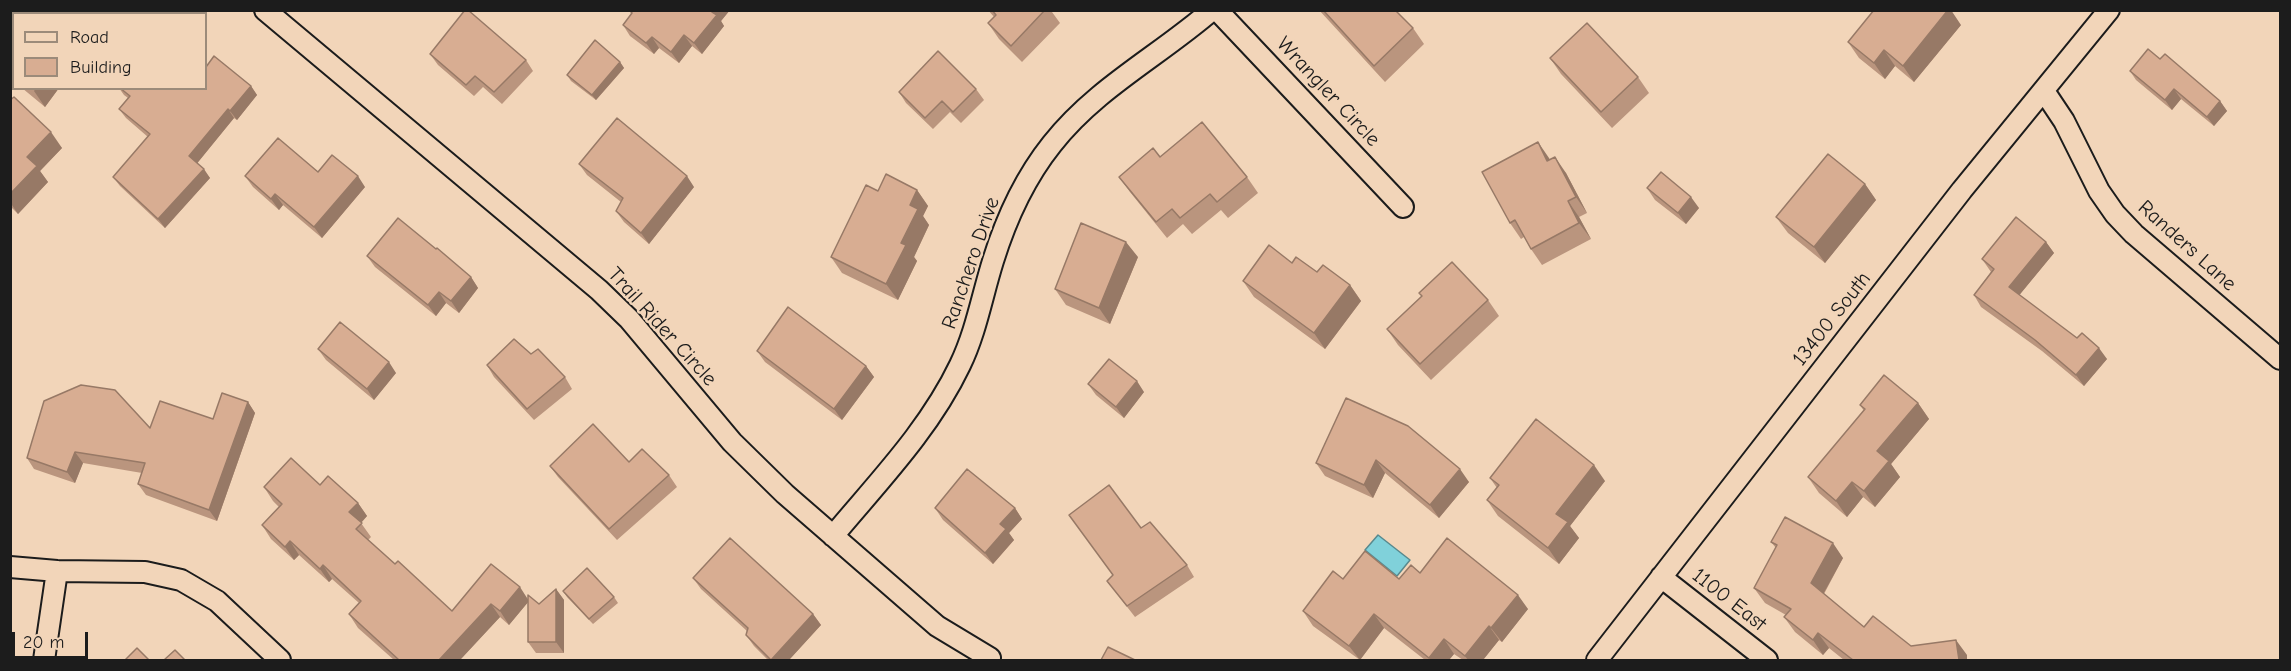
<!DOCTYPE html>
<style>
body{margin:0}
#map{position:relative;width:2291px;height:671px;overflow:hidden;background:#f2d5b9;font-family:"Comic Neue",sans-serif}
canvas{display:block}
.frame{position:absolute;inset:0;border:12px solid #1c1c1c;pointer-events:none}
.legend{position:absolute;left:12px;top:12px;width:195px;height:78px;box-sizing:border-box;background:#f2d5b9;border:2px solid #9c8b7a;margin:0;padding:8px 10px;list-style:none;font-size:18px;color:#1c1c1c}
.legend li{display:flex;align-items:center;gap:12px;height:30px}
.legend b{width:30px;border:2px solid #9c8b7a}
.scale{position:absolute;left:12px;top:632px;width:76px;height:27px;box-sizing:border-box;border:3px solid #1c1c1c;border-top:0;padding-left:8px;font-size:18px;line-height:21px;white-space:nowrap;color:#1c1c1c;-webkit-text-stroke:4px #f2d5b9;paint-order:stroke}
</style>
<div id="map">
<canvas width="2291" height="671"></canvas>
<div class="frame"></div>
<ul class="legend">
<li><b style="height:8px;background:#f2d5b9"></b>Road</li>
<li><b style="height:16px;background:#d8ad92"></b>Building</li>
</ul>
<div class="scale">20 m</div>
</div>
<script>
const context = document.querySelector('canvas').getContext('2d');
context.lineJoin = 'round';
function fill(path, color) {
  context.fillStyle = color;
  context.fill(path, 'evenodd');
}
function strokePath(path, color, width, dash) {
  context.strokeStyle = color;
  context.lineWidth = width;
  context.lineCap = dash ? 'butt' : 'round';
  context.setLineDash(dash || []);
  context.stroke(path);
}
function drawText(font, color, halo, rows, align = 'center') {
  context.font = font + ' "Comic Neue",sans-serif';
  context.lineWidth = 5;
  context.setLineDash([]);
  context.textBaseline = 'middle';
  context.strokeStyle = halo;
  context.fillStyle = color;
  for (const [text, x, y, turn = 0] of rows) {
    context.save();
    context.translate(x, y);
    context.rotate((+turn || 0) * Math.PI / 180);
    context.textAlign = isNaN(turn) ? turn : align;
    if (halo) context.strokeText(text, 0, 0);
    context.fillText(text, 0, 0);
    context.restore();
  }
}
const water = new Path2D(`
 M1378 535 1410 560 1397 576 1365 550Z`);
const minor = new Path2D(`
 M265 10 599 290 629 319 732 442 785 494 937 626 990 658
 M1217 10 1403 207
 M2044 91 2064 121 2099 191 2115 214 2134 234 2280 359
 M833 536C878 482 929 430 960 365 976 332 982 296 993 261 1006 219 1024 179 1052 144 1096 88 1159 56 1212 10
 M10 567 57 571 145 572 181 580 217 601 280 660
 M1661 577 1767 660
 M44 660 57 571
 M1597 660 1962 190 2109 10`);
const wall = new Path2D(`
 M630 10H730L721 21 724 26 702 54 692 46 679 63 659 48 654 54 630 36 623 25 631 14Z
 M988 10H1053L1052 12 1060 23 1022 62 999 39 988 23 994 17Z
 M1319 10H1395L1413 28 1424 44 1385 82Z
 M1961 25 1914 82 1895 66 1885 79 1859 58 1848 42Z
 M10 33 14 35V82L10 79Z
 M430 54 526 60 533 71 502 104 483 87 474 96 438 65Z
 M1550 58 1638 77 1649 93 1612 128 1561 74Z
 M2160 59 2220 101 2227 111 2214 126 2181 99 2172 110 2136 80 2130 71Z
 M620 62 624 68 596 100 571 81 567 75Z
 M251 86 257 95 237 120 234 118 197 163 210 178 165 228 120 186 113 177 148 137 126 118 119 109 128 98 124 95 119 88H206Z
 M22 88H59L45 107Z
 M976 89 984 100 961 123 950 112 933 129 906 103 899 92Z
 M10 100 62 148 40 171 48 182 18 214 10 206Z
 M1160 157 1247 177 1258 193 1228 218 1221 210 1192 234 1183 224 1167 238 1130 192 1119 177Z
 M1550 160 1566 173 1587 213 1579 217 1591 239 1542 265 1531 249 1524 237 1521 239 1510 223Z
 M579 164 694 187 649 244 624 222 616 211 621 202 587 175Z
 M318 172 365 187 322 238 283 205 279 210 253 187 245 176Z
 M1865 184 1876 200 1825 263 1788 233 1776 217Z
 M1647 188 1699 208 1686 224 1655 200Z
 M917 190 928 206 923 216 929 225 914 257 917 261 898 300 842 273 831 257Z
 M2046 242 2054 253 2019 295 2077 338 2107 359 2084 386 2042 351 1981 307 1974 295 1991 272 1982 259Z
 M367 256 471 277 478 288 459 313 446 303 436 316 375 267Z
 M1138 257 1110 324 1066 305 1055 289Z
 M1292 263 1350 285 1361 301 1325 349 1254 297 1243 281Z
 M1419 293 1488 300 1499 316 1431 380 1398 345 1387 329 1422 296Z
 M318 349 396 373 374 400 326 360Z
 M757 351 866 366 874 377 842 420 765 362Z
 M487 365 565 377 572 389 534 420 494 377Z
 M1088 384 1144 392 1124 418 1096 395Z
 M1346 398 1469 482 1439 518 1385 473 1373 498 1325 476 1316 463Z
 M248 402 255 413 217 521 146 495 138 484 142 473 83 463 75 483 34 469 27 458 150 428 213 419Z
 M1918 403 1929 419 1891 464 1900 477 1875 507 1863 497 1847 517 1819 493 1808 477 1864 411 1860 405Z
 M629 462 669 475 677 487 617 540 558 477 550 466Z
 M1490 478 1605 481 1570 526 1579 538 1559 564 1498 516 1487 500 1497 488Z
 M320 485 358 503 367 516 361 523 371 537 368 540 395 564 452 611 528 599 539 604 556 589 564 600V653H536L528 642V602L509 625 500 617 460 660H394L358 628 349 614 359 603 332 579 329 582 299 555 294 560 271 539 262 525 279 507 273 501 264 487Z
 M935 508H1015L1022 519 1009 533 1014 540 993 564 943 520Z
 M1141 528 1187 565 1194 577 1135 617 1107 581 1113 575Z
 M1771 542 1843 558 1824 594 1864 627 1911 646 1967 655V660H1844L1829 648 1823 655 1795 632 1784 617 1786 615 1765 603 1754 588 1776 548Z
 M1420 573 1528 609 1502 642 1499 640 1483 660H1463L1454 654 1449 660H1425L1384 628 1360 660 1313 626 1303 611 1343 579H1399Z
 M693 578 813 614 821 625 789 660H768L754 646 746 635 747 631 701 589Z
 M563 591 614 597 618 603 593 624 567 597Z`);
const shadedWall = new Path2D(`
 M10 10H19L17 14H14V18L10 21Z
 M713 10H730L721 21 724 26 702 54 694 43Z
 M1948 10H1951L1961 25 1914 82 1903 66Z
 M684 35 692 46 679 63 671 52Z
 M652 37 659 48 654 54 646 43Z
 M1884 50 1895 66 1885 79 1874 63Z
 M620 62 624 68 596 100 592 95Z
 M251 86 257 95 237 120 230 111Z
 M36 88H59L45 107 34 91Z
 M2174 89 2181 99 2172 110 2165 100Z
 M2220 101 2227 111 2214 126 2207 117Z
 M228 109 234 118 195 166 189 156Z
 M51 132 62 148 40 171 48 182 18 214 10 202V194L27 157Z
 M1538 142 1549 158 1558 177 1547 161Z
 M1555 157 1566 173 1587 213 1576 197Z
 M204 169 210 178 165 228 158 219Z
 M358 176 365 187 322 238 314 227Z
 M687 176 694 187 649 244 641 233Z
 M1865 184 1876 200 1825 263 1814 247Z
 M917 190 928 206 923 216 929 225 914 257 917 261 898 300 886 284 910 205Z
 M275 194 283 205 279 210 271 199Z
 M1691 197 1699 208 1686 224 1678 213Z
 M1568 201 1579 217 1591 239 1579 223Z
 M1126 242 1138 257 1110 324 1099 308Z
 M2046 242 2054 253 2017 298 2009 287Z
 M471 277 478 288 459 313 451 301Z
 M1350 285 1361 301 1325 349 1314 333Z
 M439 292 446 303 436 316 428 305Z
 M2099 348 2107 359 2084 386 2076 375Z
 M389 362 396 373 374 400 367 389Z
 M866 366 874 377 842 420 834 409Z
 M1137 381 1144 392 1124 418 1116 407Z
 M248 402 255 413 217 521 209 510Z
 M1918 403 1929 419 1891 464 1900 477 1875 507 1864 491 1877 451Z
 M75 452 83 463 75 483 67 472Z
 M1376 460 1385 473 1373 498 1364 485Z
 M1594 465 1605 481 1570 526 1579 538 1559 564 1548 548 1556 514Z
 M1460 469 1469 482 1439 518 1430 505Z
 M1852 482 1863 497 1847 517 1836 501Z
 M358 503 367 516 359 525 349 512Z
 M1015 508 1022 519 1009 533 1014 540 993 564 985 553 1000 524Z
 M290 541 299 555 294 560 285 547Z
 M1833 543 1843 558 1821 598 1811 583Z
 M323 565 332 579 329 582 320 569Z
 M520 587 529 601 509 625 500 611Z
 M556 589 564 600V653L556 642Z
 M1518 595 1528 609 1502 642 1491 628Z
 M491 604 500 617 460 660H439Z
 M813 614 821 625 789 660H771Z
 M1374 614 1384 628 1360 660 1349 646Z
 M1489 626 1499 640 1483 660H1468L1465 656Z
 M1818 633 1829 648 1823 655 1813 640Z
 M1444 639 1454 654 1449 660H1431L1429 658Z
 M1956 640 1967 655V660H1959Z`);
const building = new Path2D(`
 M465 10H468L526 60 494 92 475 76 466 85 430 54Z
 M630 10H713L712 12 717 15 694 43 684 35 671 52 652 37 646 43 623 25 632 13Z
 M992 10H1045L1011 46 988 23 996 15Z
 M1323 10H1395L1413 28 1374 66Z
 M1874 10H1948L1903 66 1884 50 1874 63 1848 42Z
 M1587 23 1638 77 1601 112 1550 58Z
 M10 33 14 35V75L10 73Z
 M595 40 620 62 592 95 567 75Z
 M2148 49 2160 59 2165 54 2220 101 2207 117 2174 89 2165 100 2130 71Z
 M938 51 976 89 953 112 942 101 925 118 899 92Z
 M214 56 251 86 230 111 228 109 189 156 204 169 158 219 113 177 150 134 119 109 130 96 120 88H206V67Z
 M14 97 51 132 27 157 37 166 10 194V100Z
 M617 118 687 176 641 233 616 211 623 198 579 164Z
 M1202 122 1247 177 1217 202 1210 194 1180 218 1172 209 1156 222 1119 177 1153 148 1160 157Z
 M278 138 318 172 332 155 358 176 314 227 275 194 271 199 245 176Z
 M1538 142 1547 161 1555 157 1576 197 1568 201 1579 223 1531 249 1515 220 1510 223 1482 172Z
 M1828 154 1865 184 1814 247 1776 217Z
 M1661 172 1691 197 1678 213 1647 188Z
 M886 174 917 190 910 205 918 209 901 243 906 245 886 284 831 257 866 185 878 191Z
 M2016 217 2046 242 2009 287 2077 338 2082 333 2099 348 2076 375 2035 340 1974 295 1994 269 1982 259Z
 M398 218 436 249 437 248 471 277 451 301 439 292 428 305 367 256Z
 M1081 223 1126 242 1099 308 1055 289Z
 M1269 245 1292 263 1296 257 1317 272 1323 265 1350 285 1314 333 1243 281Z
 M1452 262 1488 300 1420 364 1387 329 1422 296 1419 293Z
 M788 307 866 366 834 409 757 351Z
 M340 322 389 362 367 389 318 349Z
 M514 339 531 354 538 349 565 377 527 409 487 365Z
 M1109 359 1137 381 1116 407 1088 384Z
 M1884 375 1918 403 1877 451 1889 461 1864 491 1852 482 1836 501 1808 477 1865 409 1860 405Z
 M81 385 115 390 150 428 160 401 213 419 222 393 248 402 209 510 138 484 145 463 75 452 67 472 27 458 44 401Z
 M1346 398 1408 426 1460 469 1430 505 1376 460 1364 485 1316 463Z
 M1536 419 1594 465 1556 514 1568 522 1548 548 1487 500 1499 485 1490 478Z
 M593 424 629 462 642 449 669 475 609 529 550 466Z
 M291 458 320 485 328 476 358 503 349 512 362 523 356 529 395 564 398 561 452 611 491 564 520 587 500 611 491 604 439 660H399L349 614 361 601 323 565 320 569 290 541 285 547 262 525 282 504 264 487Z
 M967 469 1015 508 1000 524 1006 529 985 553 935 508Z
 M1109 485 1141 528 1150 522 1187 565 1127 606 1107 581 1113 575 1069 515Z
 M1785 517 1833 543 1811 583 1864 627 1873 616 1911 646 1956 640 1959 660H1960H1853L1818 633 1813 640 1784 617 1791 609 1754 588 1777 545 1771 542Z
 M730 538 813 614 771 660 746 635 748 628 693 578Z
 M1447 538 1518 595 1491 628 1489 626 1465 656 1444 639 1429 658 1374 614 1349 646 1303 611 1333 571 1343 579 1365 551 1399 579 1411 565 1420 573Z
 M587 568 614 597 589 619 563 591Z
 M556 589V642H528V595L539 604Z
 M1108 647 1135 660H1101Z
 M137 648 149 660H125Z
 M175 650 185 660H164Z`);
const streetNames = [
 ["Wrangler Circle",1328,92,47],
 ["Randers Lane",2187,246,42],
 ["Ranchero Drive",971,263,-71],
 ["13400 South",1832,319,-52],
 ["Trail Rider Circle",662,327,48],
 ["1100 East",1729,600,38]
];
fill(water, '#80d1da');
strokePath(water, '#58898e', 1.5);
strokePath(minor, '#1c1c1c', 24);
strokePath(minor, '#f2d5b9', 20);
fill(wall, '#ba957e');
fill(shadedWall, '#977966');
fill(building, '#d8ad92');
strokePath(building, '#977966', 1.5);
drawText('21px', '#1c1c1c', '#f2d5b9', streetNames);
</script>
